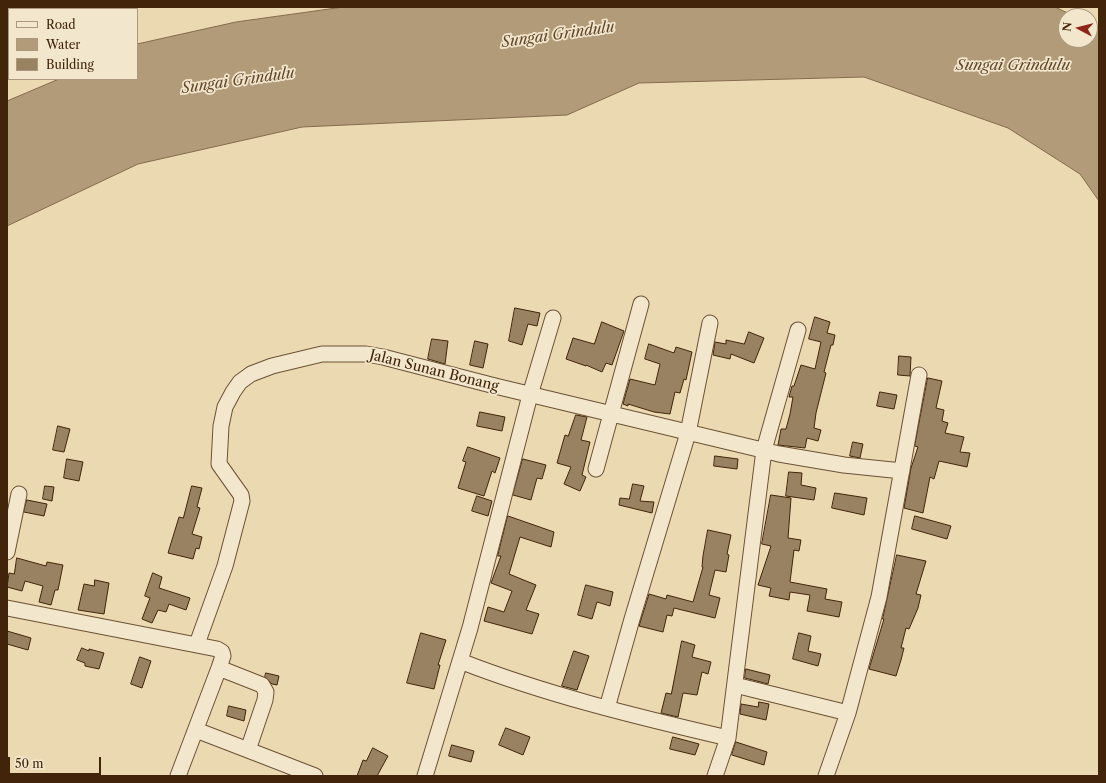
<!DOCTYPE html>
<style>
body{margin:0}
#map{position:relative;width:1106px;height:783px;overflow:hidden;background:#ebd9b2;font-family:"Libre Caslon Text",serif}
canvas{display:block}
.frame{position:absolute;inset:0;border:8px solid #412409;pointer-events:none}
.legend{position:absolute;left:8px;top:8px;width:130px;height:72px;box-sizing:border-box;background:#f2e6cd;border:1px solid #ab987f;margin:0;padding:5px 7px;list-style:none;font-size:12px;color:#412409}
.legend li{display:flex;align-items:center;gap:8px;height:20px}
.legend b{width:20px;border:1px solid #ab987f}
.north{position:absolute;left:1058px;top:8px;width:40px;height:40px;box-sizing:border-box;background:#f2e6cd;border:1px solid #ab987f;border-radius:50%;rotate:277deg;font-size:11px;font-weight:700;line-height:16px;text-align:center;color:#412409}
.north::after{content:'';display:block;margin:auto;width:14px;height:18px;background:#8f2418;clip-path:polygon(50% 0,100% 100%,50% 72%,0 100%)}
.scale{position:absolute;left:8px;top:757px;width:93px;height:18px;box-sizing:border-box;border:2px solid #412409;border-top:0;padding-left:5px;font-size:12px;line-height:14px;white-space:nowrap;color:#412409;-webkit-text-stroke:3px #f2e6cd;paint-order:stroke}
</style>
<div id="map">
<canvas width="1106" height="783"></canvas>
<div class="frame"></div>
<ul class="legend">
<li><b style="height:5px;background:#f2e6cd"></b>Road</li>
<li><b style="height:11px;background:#b19b79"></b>Water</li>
<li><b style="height:11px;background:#998261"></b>Building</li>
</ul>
<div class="north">N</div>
<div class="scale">50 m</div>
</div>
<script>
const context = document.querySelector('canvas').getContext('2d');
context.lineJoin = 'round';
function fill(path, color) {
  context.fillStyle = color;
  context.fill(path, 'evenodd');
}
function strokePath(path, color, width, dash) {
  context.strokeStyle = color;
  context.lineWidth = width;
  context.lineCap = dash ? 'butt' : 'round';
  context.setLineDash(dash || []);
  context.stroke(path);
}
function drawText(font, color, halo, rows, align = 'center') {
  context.font = font + ' "Libre Caslon Text",serif';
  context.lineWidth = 3.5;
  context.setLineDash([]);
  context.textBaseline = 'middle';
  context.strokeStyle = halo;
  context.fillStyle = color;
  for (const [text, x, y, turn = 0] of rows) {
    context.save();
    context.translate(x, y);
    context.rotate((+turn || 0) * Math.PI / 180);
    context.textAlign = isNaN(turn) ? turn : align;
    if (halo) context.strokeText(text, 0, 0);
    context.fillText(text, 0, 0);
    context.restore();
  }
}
const water = new Path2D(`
 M344 7H1055L1074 16H1066V40H1090V23L1099 28V201L1080 174 1008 128 864 77 639 83 567 115 302 127 138 164 7 226V101L59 79H137V44L236 22Z`);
const building = new Path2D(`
 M515 308 540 313 537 326 528 324 522 345 509 341Z
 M815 317 830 322 827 333 835 335 833 345H831L824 372 826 373 816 413 814 428 821 430 818 441 807 438 805 448 778 445 781 429H786L790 414 793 397H789L792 386H794L801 365 815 369 821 342 809 339Z
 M602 322 624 331 612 365 606 363 602 372 586 365V366L566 359 573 338 594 344Z
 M749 332 764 338 754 363 731 354 730 359 713 355 715 342 726 344V340L744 344Z
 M432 339 448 341 445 364 428 359Z
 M475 341 488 344 483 368 470 365Z
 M649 344 674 353 676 347 692 352 686 380 684 379 680 393 675 392 670 414 654 412 628 404V406L623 404 630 379 655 385 660 364 645 359Z
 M899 356 911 357 910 376 898 375Z
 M928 378 942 381 936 408 944 410 942 421 948 423 945 433 964 437 960 452 970 453 967 467 939 461 934 479 930 477 923 513 904 508 911 468 918 447 915 446Z
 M880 392 897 395 894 409 877 406Z
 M480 412 505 417 502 431 477 426Z
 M576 415 587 417 581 440 590 442 582 475 586 477 580 491 564 484 571 467 557 463 565 435 568 436Z
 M58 426 70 429 64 452 53 450Z
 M853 442 863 444 860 458 850 456Z
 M468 447 500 458 495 473 492 471 484 496 458 488 466 462 463 461Z
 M715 456 738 459 737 469 714 466Z
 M67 459 83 462 79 481 64 478Z
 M523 459 546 465 542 479 537 478 531 500 513 495Z
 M789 472 802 473 801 485 816 488 814 500 786 496Z
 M633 484 644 486 640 501 654 502 652 513 619 505 620 498 629 499Z
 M45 486 54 487 52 501 43 499Z
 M192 486 202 488 197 507 200 508 192 534 202 537 199 549 196 548 193 559 168 553 179 517 183 518Z
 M835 493 867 498 864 515 832 508Z
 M771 495 791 498 788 538 801 540 799 551 794 550 790 582 827 589 825 599 842 602 839 617 807 611 810 595 790 592 789 600 769 596 771 588 758 585 771 546 762 544Z
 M477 496 492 501 488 516 472 511Z
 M27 500 47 504 44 516 24 512Z
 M508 516 554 532 551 547 520 537 509 574 536 585 526 610 539 614 532 634 484 621 488 607 504 612 512 591 491 583 501 556H498Z
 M915 516 951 526 947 539 912 529Z
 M708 530 731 535 727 554 729 555 726 572 715 570 709 595 720 598 715 618 674 608 672 616 667 615 663 632 639 626 649 594 666 599 667 595 693 602 703 567H702L703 556Z
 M897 555 926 561 916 594 921 595 918 608 909 629 906 628 901 648H904L901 660 896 676 869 669 884 619H883Z
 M17 558 46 566 47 562 63 565 58 590H55L51 605 39 602 43 586 25 581 22 591 7 587 9 573 14 574Z
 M153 573 162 577 159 588 190 598 186 610 169 604 166 612 158 610 152 623 142 619 150 598 145 596Z
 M95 580 109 583 104 614 78 610 84 584 94 586Z
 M586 585 613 592 610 606 597 602 592 619 578 615Z
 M7 631 31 638 28 650 7 644Z
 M421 633 446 640 438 665H440L434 689 407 683Z
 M799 633 811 636 808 651 821 654 818 666 793 659Z
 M682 641 695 645 692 657 711 662 708 674 702 672 697 695 683 693 678 717 661 713 666 693 671 694Z
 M82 648 89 651V649L104 653 99 669 85 666V663L77 660Z
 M574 651 589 656 577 690 562 686Z
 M140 657 151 661 142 688 131 684Z
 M746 669 770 675 768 684 745 678Z
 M266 673 279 676 277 685 272 684 265 677Z
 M759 702 769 704 766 720 740 714 741 704 758 707Z
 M229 706 246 710 244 721 227 716Z
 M506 728 530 737 523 755 499 745Z
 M673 737 699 744 695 755 670 749Z
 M736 742 767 752 764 765 732 755Z
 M452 745 474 751 471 762 449 756Z
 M373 748 388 756 377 776H357L363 760 366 761Z`);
const street = new Path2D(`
 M596 469 641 304
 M7 552 19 494
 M7 608 217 649 222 652 223 656 219 668 178 776
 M197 644 225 566 242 501 241 495 219 464 221 426 225 407 233 392 240 382 251 374 272 366 322 354H366L383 357 495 386 779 454 844 465 902 471
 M460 661C547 695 638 717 728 738
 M219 668 262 685 266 692 265 700 248 750 315 776
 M735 685 848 713
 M607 708 632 619 688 433 710 323
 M196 730 248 750
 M425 776 470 628 530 395 553 318
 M715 776 728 738 764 450 798 330
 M826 776 848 713 879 597 919 375`);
const streetNames = [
 ["Jalan Sunan Bonang",434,371,14]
];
const waterNames = [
 ["Sungai Grindulu",558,35,-8],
 ["Sungai Grindulu",1013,66],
 ["Sungai Grindulu",238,81,-8]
];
fill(water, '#b19b79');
strokePath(water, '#846b4c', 1);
fill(building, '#998261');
strokePath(building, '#412409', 1);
strokePath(street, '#6c5133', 17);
strokePath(street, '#f2e6cd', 15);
drawText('14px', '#412409', '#f2e6cd', streetNames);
drawText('italic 15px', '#63482b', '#f2e6cd', waterNames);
</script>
